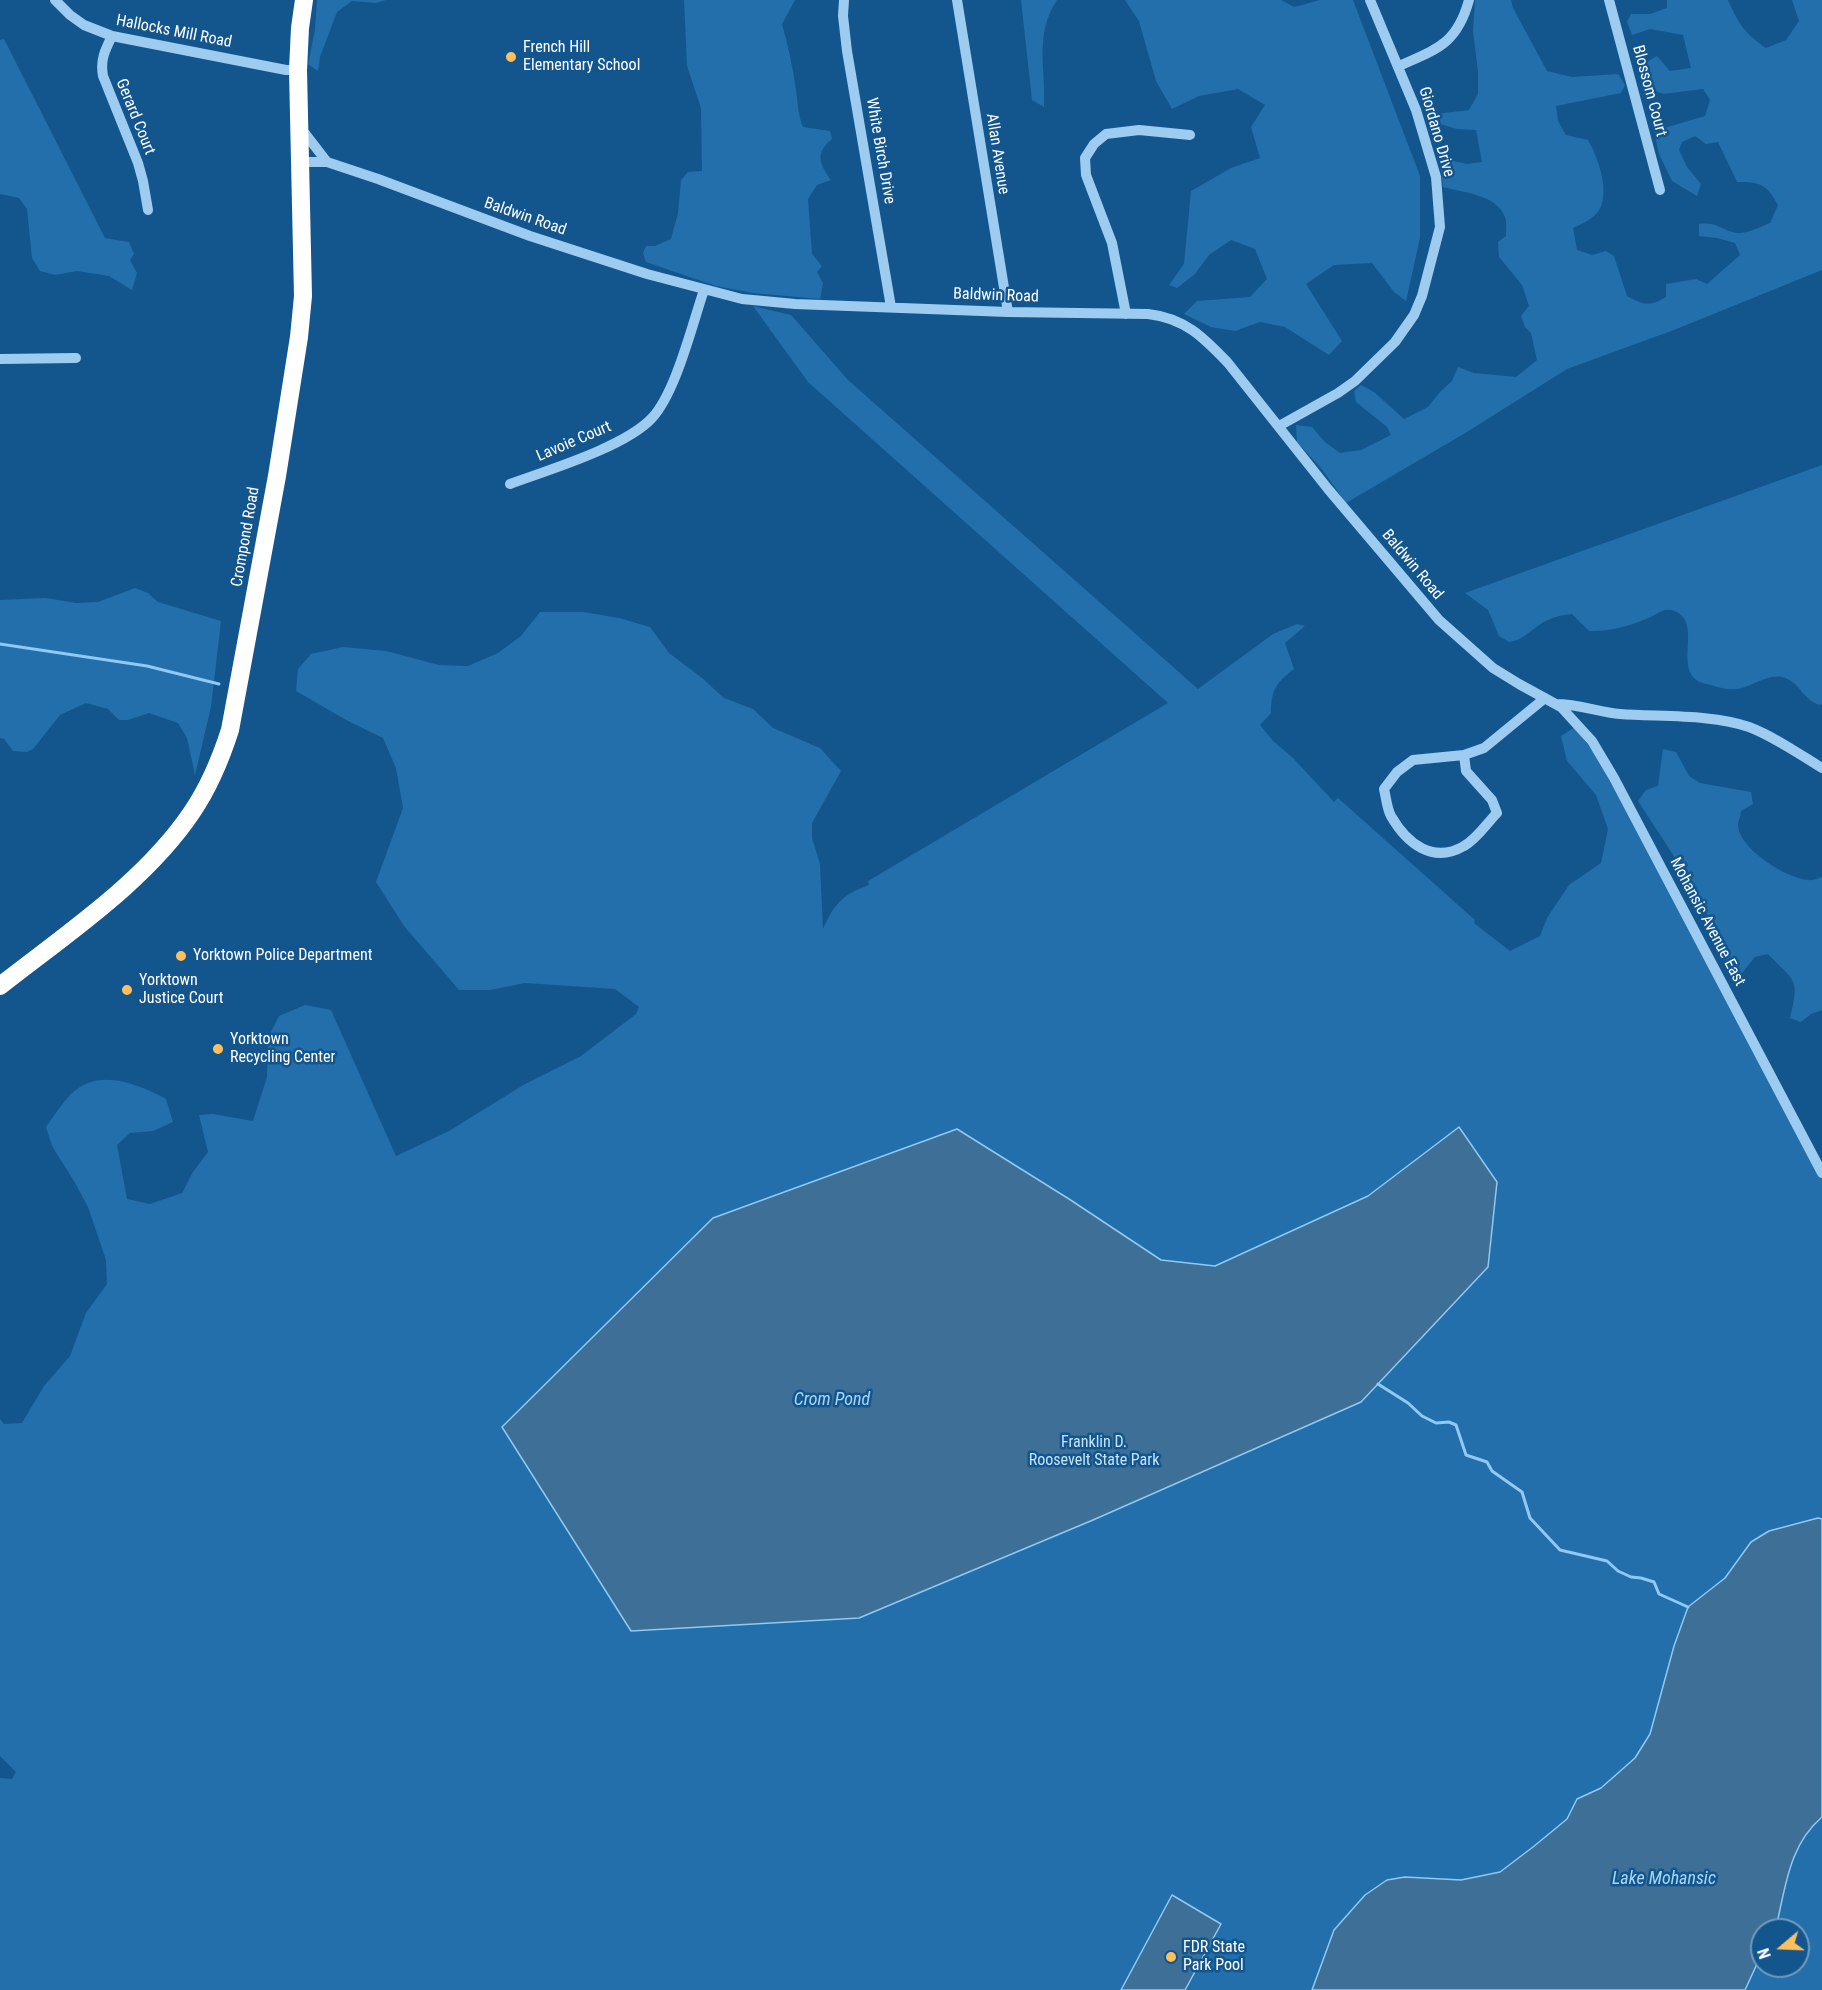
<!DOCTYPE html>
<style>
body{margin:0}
#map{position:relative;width:1822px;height:1990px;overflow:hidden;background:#13568e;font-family:"Roboto Condensed",sans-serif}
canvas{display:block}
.north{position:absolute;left:1750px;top:1918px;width:60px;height:60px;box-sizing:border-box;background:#13568e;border:2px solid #719abb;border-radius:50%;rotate:251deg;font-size:16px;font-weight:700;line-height:24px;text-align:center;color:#fff}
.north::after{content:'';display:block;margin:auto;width:21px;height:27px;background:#ffbf5d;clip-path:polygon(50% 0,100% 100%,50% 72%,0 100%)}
</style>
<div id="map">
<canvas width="1822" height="1990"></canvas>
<div class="north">N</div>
</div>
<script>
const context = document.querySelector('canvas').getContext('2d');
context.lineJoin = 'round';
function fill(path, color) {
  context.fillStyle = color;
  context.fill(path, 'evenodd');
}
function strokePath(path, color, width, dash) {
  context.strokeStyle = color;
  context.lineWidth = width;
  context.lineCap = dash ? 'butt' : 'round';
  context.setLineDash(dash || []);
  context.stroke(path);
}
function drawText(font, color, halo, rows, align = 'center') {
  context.font = font + ' "Roboto Condensed",sans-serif';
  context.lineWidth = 5;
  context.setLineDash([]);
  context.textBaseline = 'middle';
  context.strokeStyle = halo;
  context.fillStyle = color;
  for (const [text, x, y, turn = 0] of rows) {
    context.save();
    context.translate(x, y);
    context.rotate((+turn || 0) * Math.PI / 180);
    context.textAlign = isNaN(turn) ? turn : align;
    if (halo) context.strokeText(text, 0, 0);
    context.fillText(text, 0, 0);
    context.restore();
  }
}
const green = new Path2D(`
 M317 0H386L376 3 352 1 337 12 320 57 318 71 308 64 315 30Z
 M684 0H795L782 24C788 45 793 68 796 90 798 104 798 115 803 127L830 131 832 139C815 153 819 163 831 180L817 185 808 199 812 254 822 266 817 272 823 283 820 299 753 293 716 286 646 262 643 253 646 246H655L671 239 678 213 681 180 688 172 702 171 701 108 687 66Z
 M1021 0H1057C1034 35 1046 68 1044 107L1032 100Z
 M1125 0H1281L1294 7 1320 0H1353L1420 176V238L1406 301 1394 292 1372 263 1334 265 1306 284 1342 341 1329 355 1285 327 1260 322 1235 331 1211 327 1184 314 1197 301 1250 297 1267 279 1255 249 1231 240 1209 255 1195 274 1177 288 1169 285 1184 264 1191 191 1231 168 1260 158 1251 127 1265 105 1238 89 1199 96 1172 109 1156 81 1139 21Z
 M1475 0H1511L1513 8 1547 71 1572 77 1618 74 1625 85 1621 93 1556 106 1558 121 1566 135 1588 140C1598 157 1612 195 1597 213 1591 220 1581 224 1573 228L1577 250 1592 255 1606 251 1614 256 1627 296C1644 305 1649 307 1666 297V284L1696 279 1707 284 1740 255 1735 243 1717 238 1699 236V224C1716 222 1717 227 1732 232 1744 236 1758 228 1770 223L1778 205C1766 184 1761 182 1737 182L1718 142 1706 144 1695 136 1682 142 1679 150 1687 167 1701 184 1697 196 1672 181 1659 154 1654 131 1705 116 1710 100 1703 89 1663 94 1643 86 1640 66 1657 56 1670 71 1691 68 1683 35 1650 29 1632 35 1627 22 1631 14H1650L1667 8V0H1728C1738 23 1745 34 1766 48L1786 40 1799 21 1792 0H1822V270L1674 330 1567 369 1467 432 1346 503 1321 468 1297 442 1296 425 1312 427 1325 442 1340 453 1361 450 1391 435 1387 427 1356 402 1354 391 1361 385 1374 392 1404 419 1428 407 1440 392 1452 381 1458 367 1474 373 1516 377 1537 360 1531 333 1525 327 1521 316 1529 306 1522 285 1499 257 1498 242 1506 236C1506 229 1507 222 1505 217 1496 194 1464 193 1443 187L1440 161 1449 160 1467 164 1482 162 1476 130 1457 129 1437 123 1435 114 1469 110 1478 94V72L1473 31Z
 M4 39 105 238 129 242 134 254 130 260 137 273 132 290 109 276 77 271 55 275 40 271 32 258 27 209 19 198 0 194V40Z
 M753 306 791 315 848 380 1198 689 1273 634 1297 624 1305 626 1285 643 1294 669C1276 683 1271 690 1271 713L1260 725 1273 741 1293 758 1334 802 1338 798 1475 920 1474 923 1510 951 1540 936 1547 918 1569 885 1601 863 1608 829 1596 795 1567 761 1561 736 1575 727 1593 752 1620 798 1822 1178V1990H0V1778L12 1779 16 1772 0 1756V1419L4 1424 22 1423 44 1386 70 1356 86 1313 107 1284 106 1260 88 1207 74 1181 52 1146 46 1127C54 1116 62 1103 71 1094 99 1067 138 1084 166 1099L173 1122 153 1131 130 1133 117 1145 127 1199 150 1204 182 1193 193 1172 208 1152 199 1115 213 1114 253 1121 267 1077 268 1038 279 1016 305 1005 331 1010 396 1156 449 1131 525 1084 581 1056 636 1014 639 1007 615 989 525 983 490 990H459L404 926 376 882 403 808 396 768 383 738 348 721 296 691 298 669 311 654 343 647 386 651 439 665 468 666 498 653 521 636 540 612H583L619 618 650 627 669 653 702 678 724 698 753 709 773 728 820 748 841 771 812 823V838L820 864 823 929C834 904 843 894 869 885L868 881 1168 703 808 382ZM1762 1930H1798V1966H1762Z
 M1822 465V704L1820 705C1803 700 1801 684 1785 678 1769 672 1753 687 1737 689 1728 690 1720 688 1711 685 1705 684 1698 682 1694 678 1677 660 1703 618 1671 610 1662 608 1655 616 1646 619 1629 626 1607 632 1589 631L1572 614C1560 615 1549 618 1539 625 1528 633 1522 640 1509 642L1499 636 1488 610 1465 593Z
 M135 588 148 593 158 602 221 621 211 707 195 775 187 738 178 723 149 713 128 720H119L108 709 86 703 60 715 33 749 27 752 13 751 4 739 0 738V600L46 598 76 603 98 602Z
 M1663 749 1676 752 1689 776 1700 783 1751 792 1753 804 1741 811C1741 815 1738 821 1738 825 1739 849 1787 879 1809 880 1813 881 1818 878 1822 877V1010L1811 1014 1801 1022 1790 1018C1800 978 1795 982 1768 954L1755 957 1738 978 1730 968 1698 893 1638 801 1646 790 1658 786Z`);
const water = new Path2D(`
 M1459 1127 1497 1182 1488 1267 1361 1402 1093 1520 859 1618 631 1631 502 1427 713 1218 957 1129 1069 1199 1161 1260 1215 1266 1368 1196Z
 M1818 1518 1822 1519V1817C1790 1844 1786 1884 1777 1923L1774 1930H1762V1953L1745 1990H1312L1334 1930 1365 1895 1387 1880 1405 1877 1461 1880 1500 1872 1533 1847 1567 1819 1577 1799 1601 1788 1635 1758 1650 1734 1674 1646 1688 1607 1725 1578 1751 1542 1769 1531Z
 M1172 1895 1221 1924 1185 1990H1121Z`);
const stream = new Path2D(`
 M0 644 147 666 219 684
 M1378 1384 1408 1403 1422 1416 1436 1423 1449 1422 1456 1425 1466 1455 1487 1462 1492 1471 1522 1492 1530 1518 1560 1550 1607 1561 1618 1571 1631 1577 1641 1578 1654 1582 1659 1594 1688 1607`);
const minor = new Path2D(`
 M55 0 70 15 84 25 112 36 286 70H298
 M844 0 843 16 847 51 891 307
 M957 0 1008 312
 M1609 0 1660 190
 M112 36C105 50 100 60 103 76L138 163 143 181 148 210
 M1399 66C1437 49 1457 44 1469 0
 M300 127 327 162
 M301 162H327L378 179 530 236 647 274 742 299 795 304 1008 312 1148 314C1185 318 1204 338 1228 363L1328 489 1439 620 1493 668 1519 684 1561 707 1592 741 1614 778 1822 1173
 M1126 314 1112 243 1086 175 1085 158 1094 144 1106 134 1139 130 1190 135
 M0 359 76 358
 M1279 426 1338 393 1355 381 1395 342 1414 315 1422 296 1440 227 1436 177 1416 110 1370 0
 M510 484C548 470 625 447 652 418 676 392 692 325 704 290
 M1556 704C1578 704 1599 712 1620 714 1659 717 1713 714 1749 727 1775 737 1799 754 1822 768
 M1464 755 1466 771 1492 800 1497 813C1487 823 1477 839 1464 846 1433 864 1407 844 1391 816 1387 809 1386 797 1384 789L1397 772 1413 760 1464 755 1484 748 1545 698`);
const highway = new Path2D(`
 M0 986C66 934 145 882 192 812 209 787 221 758 230 730L277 476 299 337 303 296 298 70 300 28 304 0`);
const markers = [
 [511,57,6,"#ffbf5d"],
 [181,956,6,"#ffbf5d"],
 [127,990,6,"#ffbf5d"],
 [218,1049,6,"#ffbf5d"],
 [1171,1957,6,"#ffbf5d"]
];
const streetNames = [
 ["Hallocks Mill Road",174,32,11],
 ["Blossom Court",1649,91,75],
 ["Gerard Court",135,117,68],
 ["Giordano Drive",1436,132,74],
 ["White Birch Drive",880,151,80],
 ["Allan Avenue",997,154,81],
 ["Baldwin Road",525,217,19],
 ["Baldwin Road",996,296,2],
 ["Lavoie Court",574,442,-23],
 ["Crompond Road",246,537,-80],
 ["Baldwin Road",1412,565,50],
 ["Mohansic Avenue East",1707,922,62]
];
const poiNames = [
 ["French Hill",523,48],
 ["Elementary School",523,66],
 ["Yorktown Police Department",193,956],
 ["Yorktown",139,981],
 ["Justice Court",139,999],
 ["Yorktown",230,1040],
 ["Recycling Center",230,1058],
 ["FDR State",1183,1948],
 ["Park Pool",1183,1966]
];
const parkNames = [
 ["Franklin D.",1094,1443],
 ["Roosevelt State Park",1094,1461]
];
const waterNames = [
 ["Crom Pond",832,1400],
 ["Lake Mohansic",1664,1879]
];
fill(green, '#226fab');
fill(water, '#3e6f97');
strokePath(water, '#8fc9f4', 1.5);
strokePath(stream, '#8fc9f4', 3);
strokePath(minor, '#9eccf1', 10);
strokePath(highway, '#fff', 18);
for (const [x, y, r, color] of markers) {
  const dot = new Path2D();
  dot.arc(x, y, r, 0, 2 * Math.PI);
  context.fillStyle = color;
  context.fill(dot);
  strokePath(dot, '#13568e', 2);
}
drawText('16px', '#fff', '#13568e', streetNames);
drawText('16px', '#fff', '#13568e', poiNames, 'left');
drawText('16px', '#c4e3fc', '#13568e', parkNames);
drawText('italic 18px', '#a9d6f8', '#13568e', waterNames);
</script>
